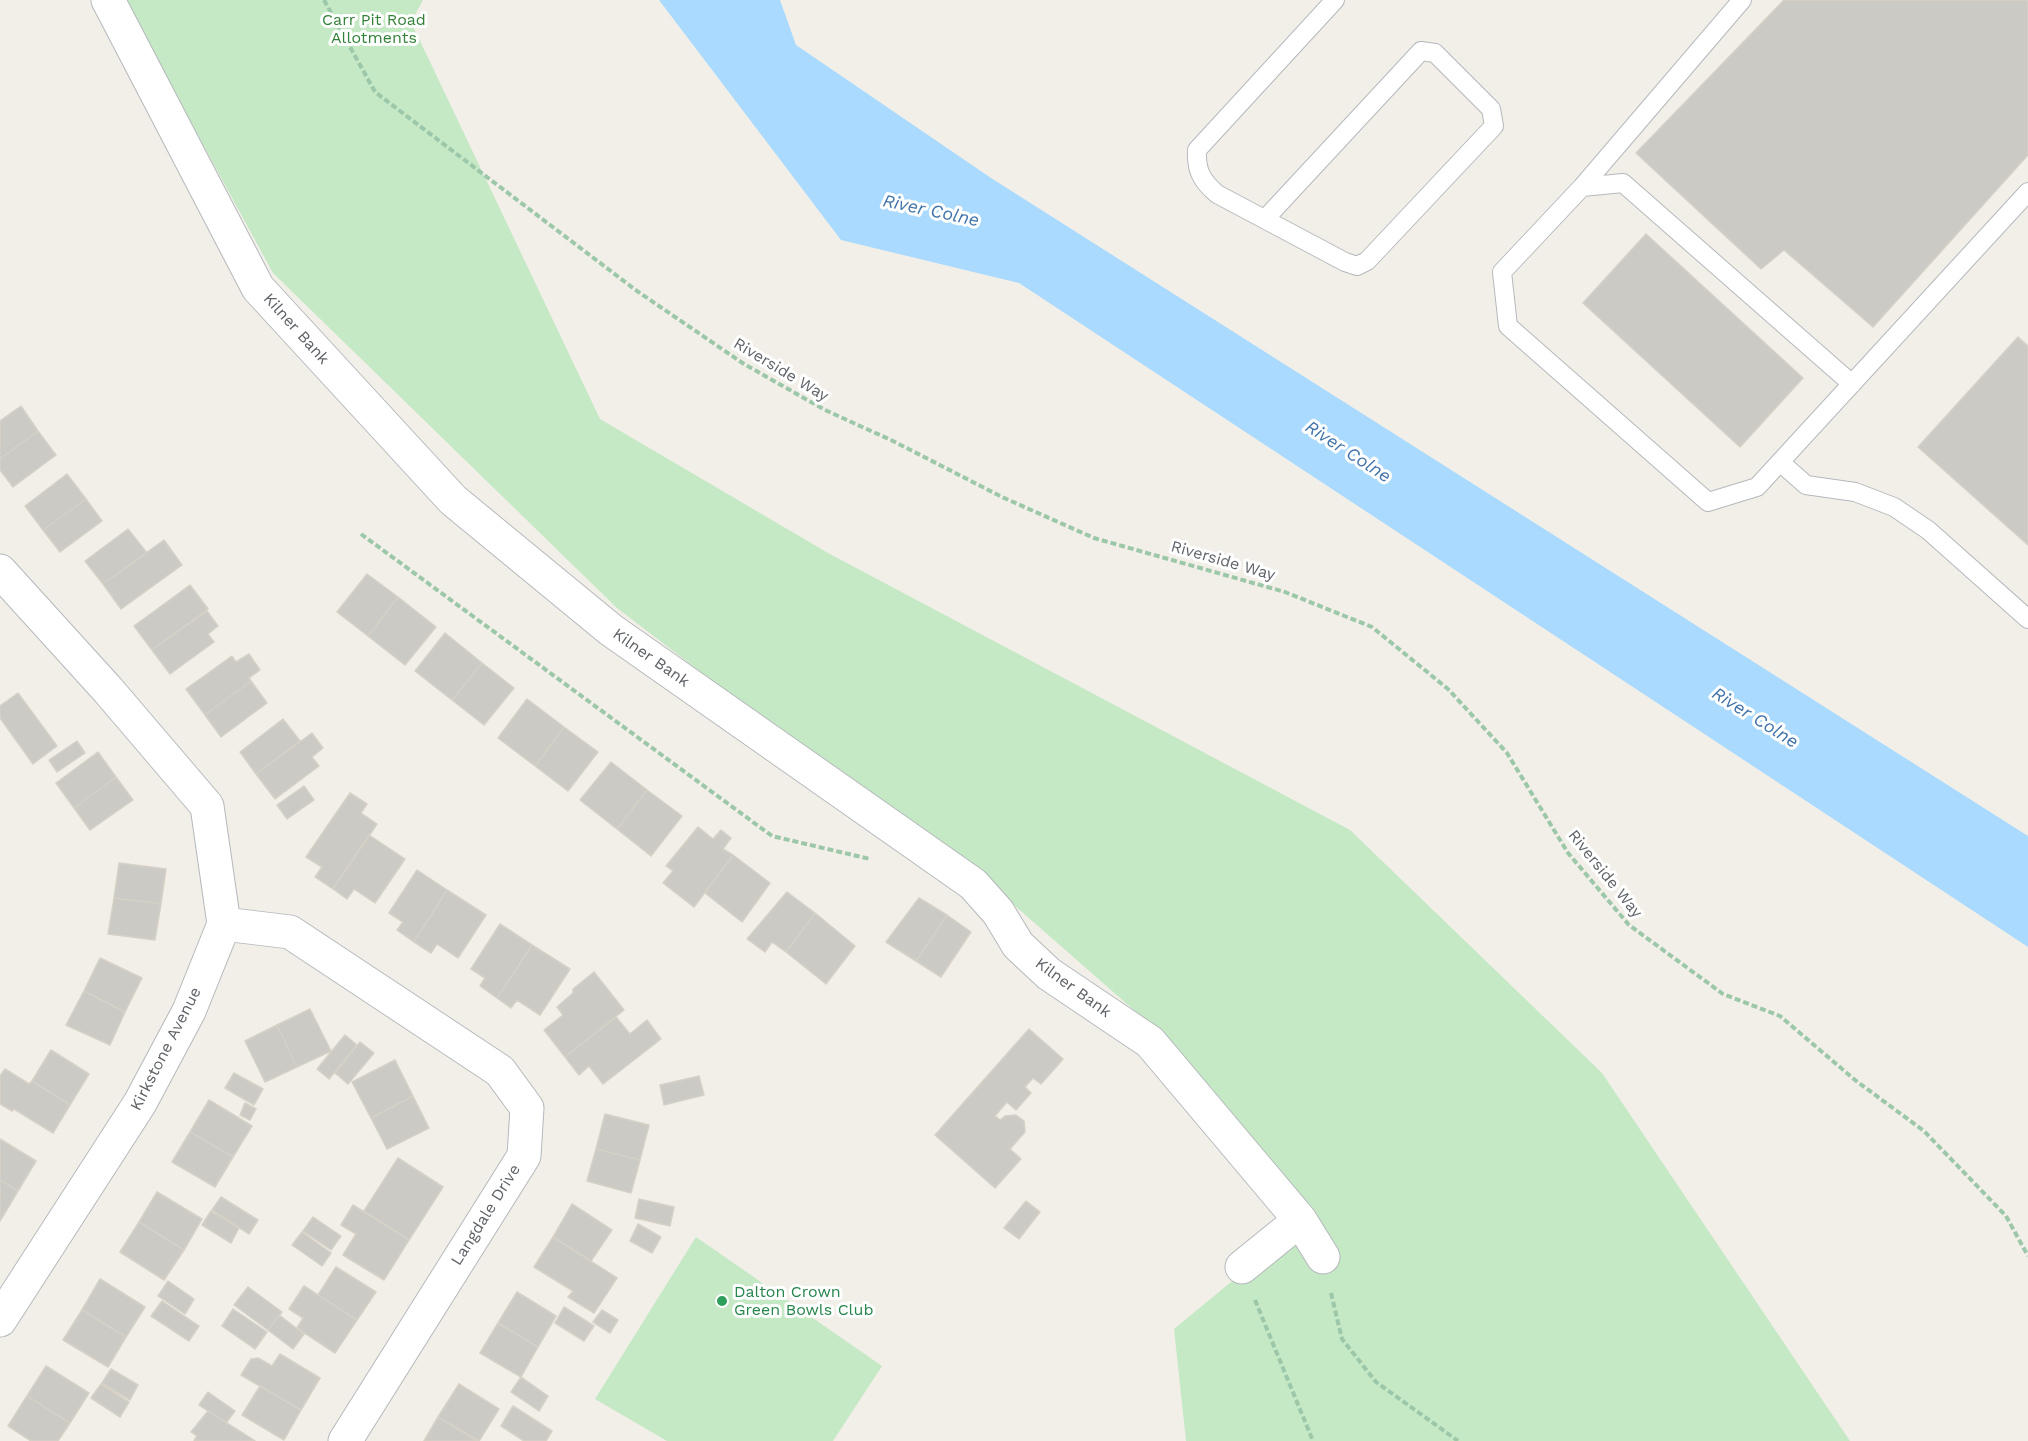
<!DOCTYPE html>
<style>
body{margin:0}
canvas{display:block;background:#f1efe8}
</style>
<canvas width="2028" height="1441"></canvas>
<script>
const context = document.querySelector('canvas').getContext('2d');
context.lineJoin = 'round';
function fill(path, color) {
  context.fillStyle = color;
  context.fill(path, 'evenodd');
}
function strokePath(path, color, width, dash) {
  context.strokeStyle = color;
  context.lineWidth = width;
  context.lineCap = dash ? 'butt' : 'round';
  context.setLineDash(dash || []);
  context.stroke(path);
}
function drawText(font, color, halo, rows, align = 'center') {
  context.font = font + ' "Work Sans",sans-serif';
  context.lineWidth = 6;
  context.setLineDash([]);
  context.textBaseline = 'middle';
  context.strokeStyle = halo;
  context.fillStyle = color;
  for (const [text, x, y, turn = 0] of rows) {
    context.save();
    context.translate(x, y);
    context.rotate((+turn || 0) * Math.PI / 180);
    context.textAlign = isNaN(turn) ? turn : align;
    if (halo) context.strokeText(text, 0, 0);
    context.fillText(text, 0, 0);
    context.restore();
  }
}
const green = new Path2D(`
 M124 0H423L411 22 600 419 828 553 1350 830 1602 1073 1850 1441H1186L1174 1329 1316 1212 1160 1033 973 869 702 673 617 608 273 273Z
 M696 1237 882 1366 833 1441H667L595 1399Z`);
const water = new Path2D(`
 M659 0H780L796 45 991 178 2028 836V947L1019 283 841 240Z`);
const building = new Path2D(`
 M1784 0H2028V155L1873 327 1784 250 1761 269 1636 153Z
 M1646 234 1803 378 1740 447 1583 303Z
 M2018 337 2028 346V545L1918 447Z
 M21 406 38 431 0 459V421Z
 M38 431 56 455 13 487 0 470V459Z
 M67 474 86 499 43 530 25 506Z
 M86 499 102 521 60 552 43 530Z
 M128 529 147 553 103 584 85 561Z
 M164 540 182 565 121 609 103 584Z
 M367 574 398 597 368 636 337 612Z
 M190 585 208 609 152 650 134 626Z
 M398 597 436 627 405 665 368 636Z
 M207 611 218 626 208 634 214 642 170 674 152 650Z
 M445 633 482 663 452 700 415 671Z
 M249 654 260 670 249 678 251 681 205 715 186 689 232 656 236 662Z
 M482 663 514 688 484 725 452 700Z
 M251 681 267 703 221 737 205 715Z
 M18 693 57 746 33 764 0 718V706Z
 M527 699 564 727 535 766 498 738Z
 M283 719 300 741 256 774 240 752Z
 M564 727 598 752 568 791 535 766Z
 M312 733 323 748 312 757 319 766 275 799 256 774Z
 M77 741 85 753 57 772 49 760Z
 M98 752 116 777 74 808 56 783Z
 M611 762 647 790 617 829 580 800Z
 M116 777 133 800 90 830 74 808Z
 M304 786 314 800 287 819 277 805Z
 M647 790 682 816 651 856 617 829Z
 M350 793 367 804 361 813 377 824 333 889 315 877 322 867 306 857Z
 M698 827 713 839 721 830 731 838 723 849 733 855 694 907 663 883 673 871 666 866Z
 M369 835 405 859 375 903 354 889 347 899 333 889Z
 M733 855 770 883 742 922 705 893Z
 M119 863 166 869 161 904 114 898Z
 M417 870 447 890 414 942 397 930 403 922 389 913Z
 M447 890 486 915 458 958 437 944 431 953 414 942Z
 M787 892 815 913 786 952 772 942 765 952 747 939Z
 M114 898 161 904 155 940 108 934Z
 M919 898 947 915 916 961 886 942Z
 M815 913 855 946 826 984 786 952Z
 M947 915 971 932 941 977 916 961Z
 M500 924 532 945 497 998 480 986 485 978 471 969Z
 M532 945 570 969 540 1015 517 1000 511 1008 497 998Z
 M100 958 142 978 125 1012 84 991Z
 M594 972 624 1010 565 1057 544 1030 563 1015 557 1007 573 993V989Z
 M84 991 125 1012 110 1045 66 1025Z
 M310 1009 331 1051 297 1067 277 1025Z
 M616 1017 630 1034 647 1020 661 1039 603 1084 589 1066 579 1075 565 1057Z
 M277 1025 297 1067 265 1082 245 1041Z
 M1029 1029 1063 1059 1041 1084 1033 1078 1025 1087 1031 1093 1016 1110 1007 1102 995 1116 1000 1120 1005 1116 1016 1115 1024 1121 1025 1132 1010 1149 1021 1159 995 1188 935 1135Z
 M345 1035 357 1045 329 1079 317 1069Z
 M360 1042 374 1053 348 1084 335 1073Z
 M51 1050 89 1074 70 1105 32 1081Z
 M395 1060 413 1096 371 1118 352 1082Z
 M5 1069 29 1084 32 1081 70 1105 53 1133 14 1109 12 1111 0 1104V1076Z
 M234 1073 263 1089 254 1105 225 1088Z
 M699 1076 704 1095 664 1105 660 1085Z
 M413 1096 429 1128 387 1149 371 1118Z
 M209 1100 252 1126 233 1157 190 1132Z
 M245 1103 256 1109 250 1120 240 1115Z
 M605 1114 649 1125 640 1160 596 1149Z
 M190 1132 233 1157 215 1187 172 1162Z
 M0 1139 36 1161 18 1191 0 1180Z
 M596 1149 640 1160 631 1193 587 1181Z
 M398 1158 443 1187 409 1240 364 1211Z
 M0 1180 18 1191 0 1221Z
 M157 1192 202 1219 184 1250 139 1222Z
 M221 1197 258 1220 249 1234 212 1210Z
 M639 1199 674 1207 670 1226 635 1218Z
 M1026 1201 1040 1212 1019 1239 1004 1228Z
 M572 1204 612 1230 591 1261 553 1237Z
 M353 1205 409 1240 384 1280 343 1255 356 1234 341 1225Z
 M211 1211 239 1228 231 1243 202 1225Z
 M313 1217 341 1236 331 1250 303 1231Z
 M139 1222 184 1250 164 1280 120 1252Z
 M638 1224 661 1237 652 1253 630 1241Z
 M302 1232 331 1253 322 1266 292 1245Z
 M553 1237 617 1278 594 1313 568 1297 573 1291 534 1267Z
 M336 1267 376 1292 357 1320 318 1295Z
 M100 1279 145 1307 126 1337 82 1310Z
 M168 1281 194 1299 185 1314 158 1296Z
 M304 1286 357 1320 335 1353 297 1328 303 1318 289 1309Z
 M248 1287 282 1312 268 1330 234 1305Z
 M517 1292 556 1316 538 1347 498 1323Z
 M162 1301 199 1326 189 1341 151 1316Z
 M564 1307 594 1326 584 1341 555 1323Z
 M233 1309 267 1332 255 1349 222 1326Z
 M82 1310 126 1337 108 1367 63 1340Z
 M602 1310 618 1320 610 1333 593 1322Z
 M279 1315 304 1334 293 1349 268 1330Z
 M498 1323 538 1347 521 1377 480 1353Z
 M280 1354 320 1378 301 1410 241 1375 251 1359 258 1358 272 1366Z
 M46 1366 89 1393 70 1423 27 1396Z
 M111 1369 138 1385 130 1400 102 1383Z
 M521 1377 548 1396 539 1411 511 1392Z
 M101 1384 129 1402 120 1417 91 1398Z
 M459 1384 499 1409 479 1441 438 1417Z
 M260 1386 301 1410 284 1440 242 1415Z
 M208 1392 235 1411 226 1423 199 1405Z
 M27 1396 70 1423 58 1441H31L8 1426Z
 M513 1406 552 1431 546 1441H524L501 1426Z
 M208 1411 255 1441H194L197 1436 191 1432Z
 M438 1417 477 1441H424Z`);
const path = new Path2D(`
 M324 0 375 92 637 291 744 364 825 410 893 441 1002 497 1094 538 1285 592 1372 627 1448 689 1507 753 1568 853 1629 925 1723 994 1780 1016 1855 1080 1924 1131 2006 1216 2028 1256
 M361 534 772 836 870 859
 M1331 1293 1342 1339 1376 1382 1458 1441
 M1255 1300 1313 1441`);
const lane = new Path2D(`
 M1582 187 1742 0
 M1265 219 1421 51 1435 53 1491 109 1494 126 1367 261 1357 266 1345 262 1217 194C1202 181 1196 171 1197 150L1335 0
 M1852 384 1623 183 1582 187 1502 272 1508 326 1708 502 1757 487 2028 192
 M1780 462 1806 485 1855 492 1894 507 1928 530 2028 619`);
const street = new Path2D(`
 M108 0 258 288 453 500 611 630 973 884 998 912 1018 945 1049 974 1150 1042 1300 1220 1323 1257
 M0 571 108 690 207 806 224 924 189 1011 140 1103 0 1320
 M224 924 290 932 500 1071 527 1108 524 1156 345 1441
 M1242 1267 1300 1220`);
const markers = [
 [722,1301,6,"#2e9e5b"]
];
const parkNames = [
 ["Carr Pit Road",374,20],
 ["Allotments",374,38]
];
const streetNames = [
 ["Kilner Bank",296,329,48],
 ["Riverside Way",781,370,31],
 ["Riverside Way",1223,561,16],
 ["Kilner Bank",651,658,35],
 ["Riverside Way",1605,874,51],
 ["Kilner Bank",1073,988,36],
 ["Kirkstone Avenue",166,1049,-63],
 ["Langdale Drive",486,1215,-58]
];
const leisureNames = [
 ["Dalton Crown",734,1292],
 ["Green Bowls Club",734,1310]
];
const waterNames = [
 ["River Colne",931,211,12],
 ["River Colne",1348,452,33],
 ["River Colne",1755,718,32]
];
fill(green, '#c5e8c5');
fill(water, '#aadaff');
fill(building, '#cccac5');
strokePath(building, '#d6d1c6', 1.5);
strokePath(lane, '#b5b8bc', 20);
strokePath(street, '#b5b8bc', 35);
strokePath(path, '#9cc7a9', 4, [6, 3]);
strokePath(lane, '#fff', 18);
strokePath(street, '#fff', 33);
for (const [x, y, r, color] of markers) {
  const dot = new Path2D();
  dot.arc(x, y, r, 0, 2 * Math.PI);
  context.fillStyle = color;
  context.fill(dot);
  strokePath(dot, '#fff', 2);
}
drawText('16px', '#348238', '#fff', parkNames);
drawText('16px', '#5f6368', '#fff', streetNames);
drawText('16px', '#27864d', '#fff', leisureNames, 'left');
drawText('italic 18px', '#4174aa', '#fff', waterNames);
</script>
